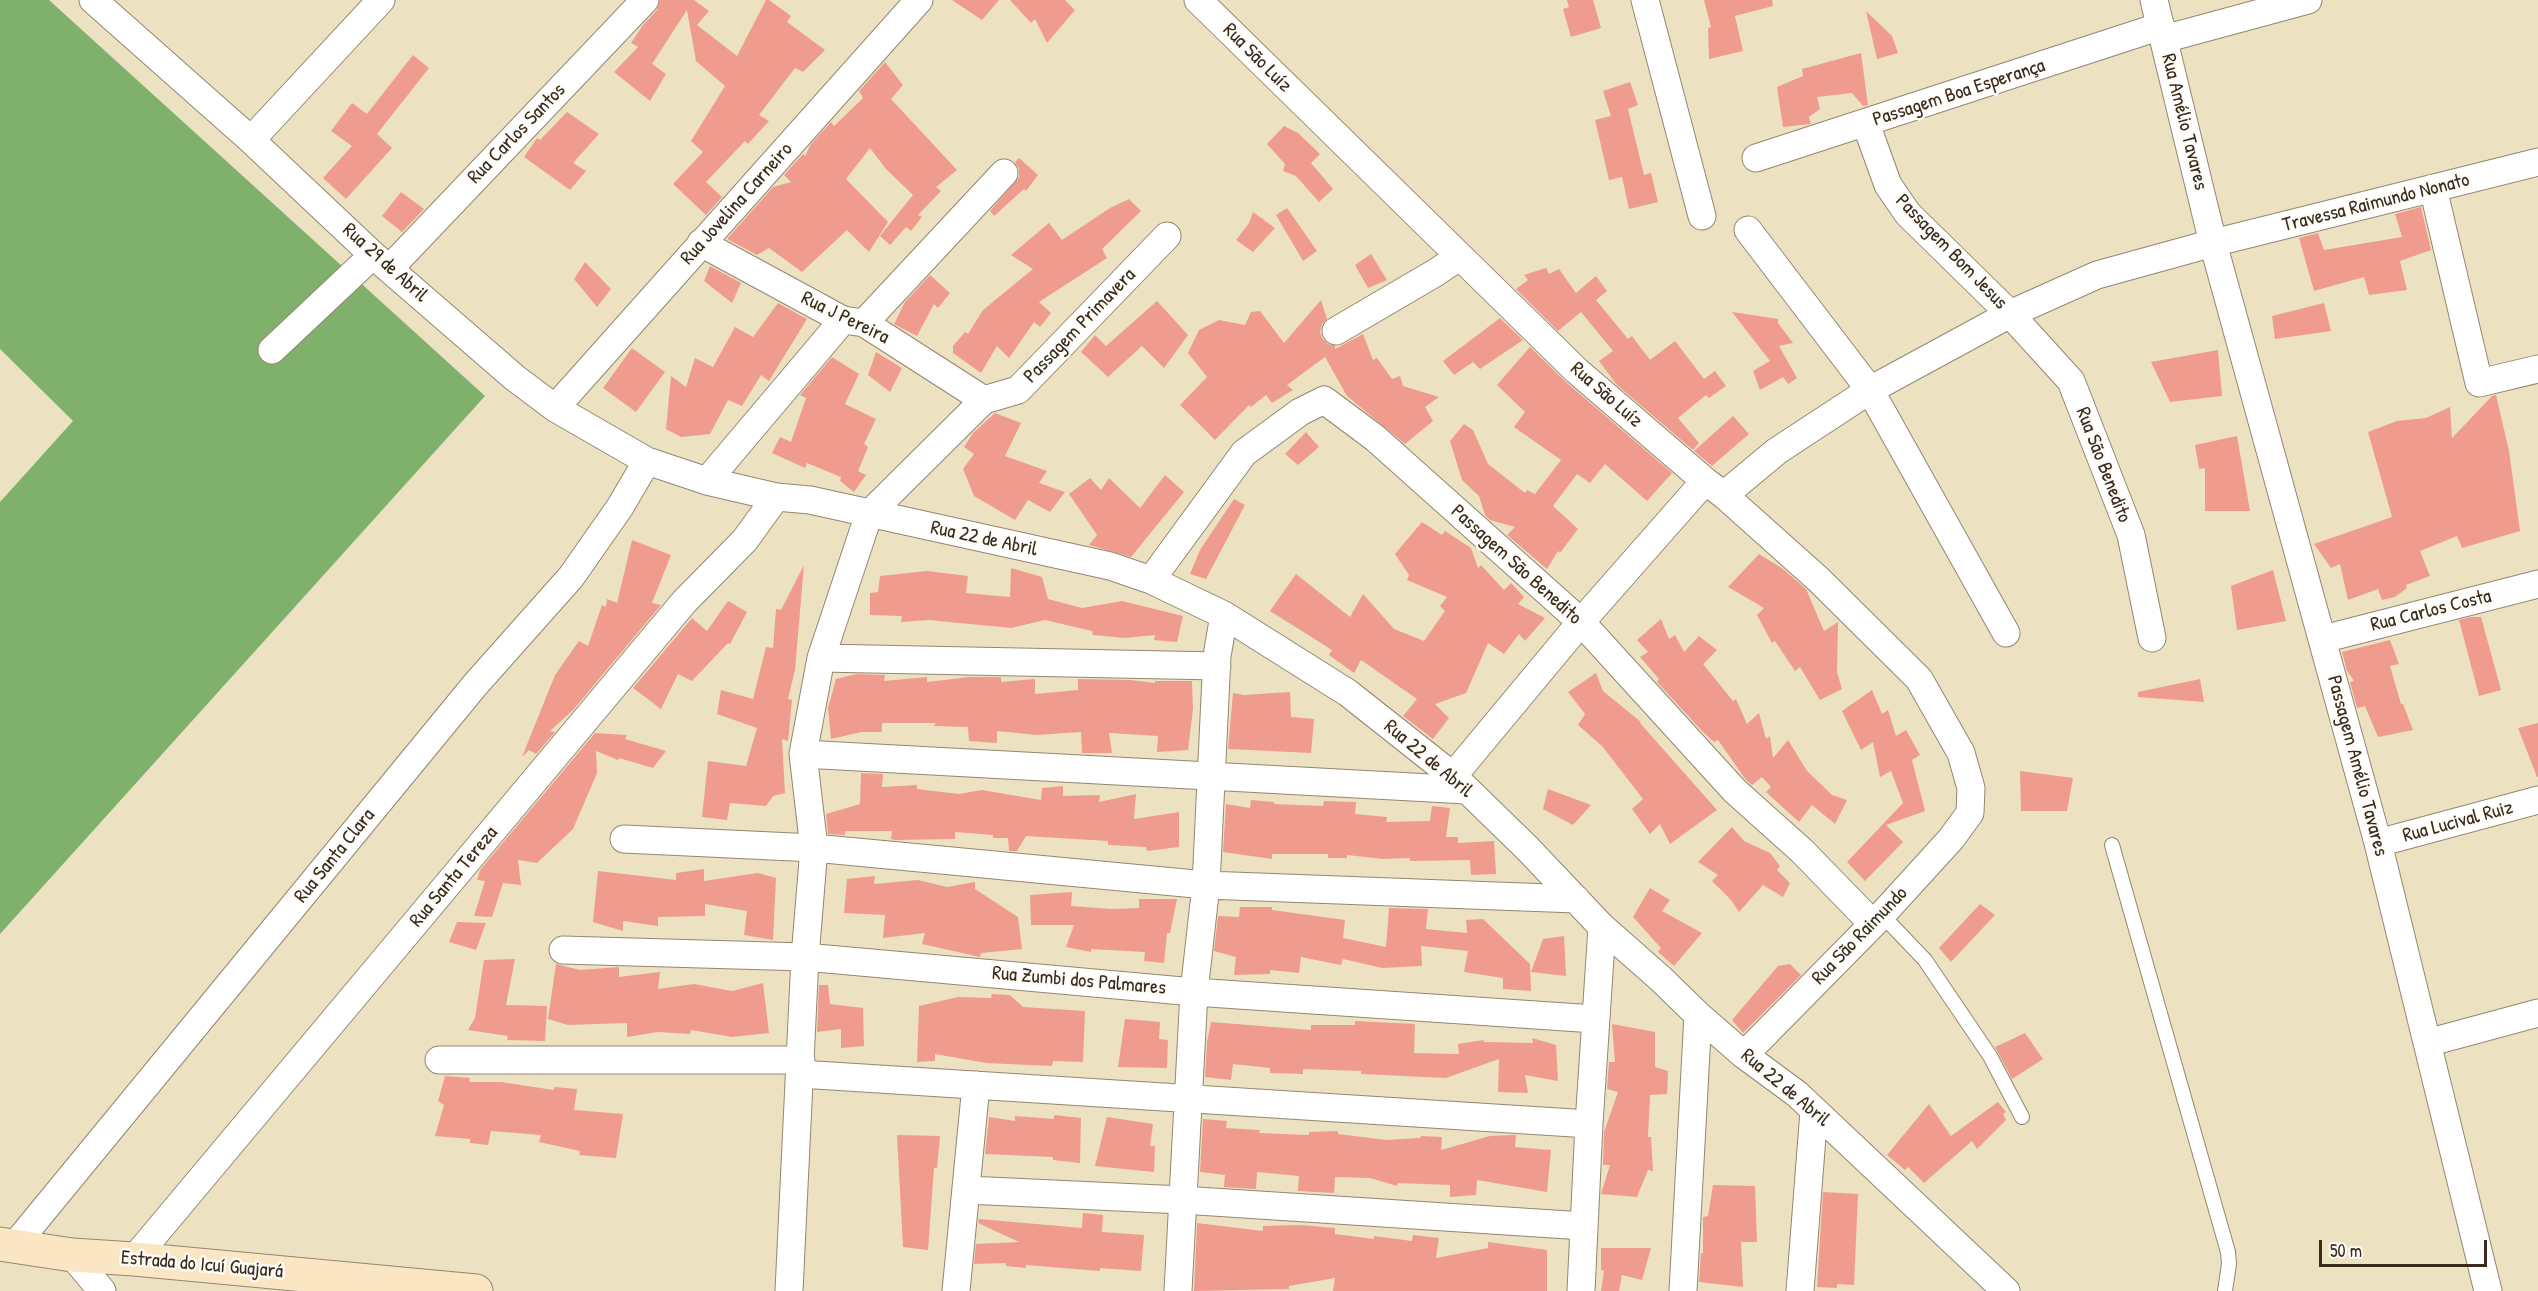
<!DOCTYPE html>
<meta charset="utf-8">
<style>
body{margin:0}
#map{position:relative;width:2538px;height:1291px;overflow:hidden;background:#ece2c2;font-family:"Patrick Hand",sans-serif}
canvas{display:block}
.scale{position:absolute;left:2319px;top:1240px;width:168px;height:27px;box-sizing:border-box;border:3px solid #3b2a1e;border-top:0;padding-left:8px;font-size:18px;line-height:21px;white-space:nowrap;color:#3b2a1e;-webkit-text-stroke:4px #fdfcf7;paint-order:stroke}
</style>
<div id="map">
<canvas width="2538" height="1291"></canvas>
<div class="scale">50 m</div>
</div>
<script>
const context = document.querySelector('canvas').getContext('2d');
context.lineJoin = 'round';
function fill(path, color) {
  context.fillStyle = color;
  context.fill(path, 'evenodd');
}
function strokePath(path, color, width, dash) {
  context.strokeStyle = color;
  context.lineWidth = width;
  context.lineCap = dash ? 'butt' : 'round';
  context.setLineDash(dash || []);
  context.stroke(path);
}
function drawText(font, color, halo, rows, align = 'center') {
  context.font = font + ' "Patrick Hand",sans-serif';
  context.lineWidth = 5;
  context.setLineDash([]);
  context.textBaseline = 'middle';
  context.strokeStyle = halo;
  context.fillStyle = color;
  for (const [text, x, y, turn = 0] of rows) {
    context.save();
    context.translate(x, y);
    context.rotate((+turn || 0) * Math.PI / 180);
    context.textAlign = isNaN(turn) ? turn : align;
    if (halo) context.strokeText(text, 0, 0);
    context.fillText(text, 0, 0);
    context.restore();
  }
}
const forest = new Path2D(`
 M0 0H49L485 396 0 934V502L73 421 0 349Z`);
const building = new Path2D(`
 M660 0H694L709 11 697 25 737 56 766 0H769L791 16 787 22 825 50 803 72 795 68 759 115 769 121 748 144 745 141 706 182 722 197 706 215 673 184 703 152 691 141 725 86 696 61 687 10 652 64 666 74 650 101 614 72 638 47 631 43 643 25 657 10Z
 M952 0H999L982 20Z
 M1010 0H1065L1075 10 1047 43 1035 19 1031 23Z
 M1567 0H1593L1601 28 1571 37 1563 9 1569 7Z
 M1704 0H1772L1773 6 1735 16 1743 51 1709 59 1708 28 1711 27Z
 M1866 11 1892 36 1898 53 1877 59Z
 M1861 53 1868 105 1863 106 1852 93 1817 97 1820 109 1809 117 1811 124 1783 127 1777 87 1803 76 1802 69Z
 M413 55 429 68 377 134 392 148 346 199 323 178 352 146 331 131 352 103 367 114Z
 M885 62 903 85 891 99 957 170 936 187 941 191 918 215 922 217 911 231 906 227 890 245 880 236 913 195 886 169 870 148 846 179 888 222 869 252 847 230 802 272 769 248 757 255 727 239 773 187 791 182 784 175 803 154 805 156 811 144 831 122 834 126 863 98 859 91Z
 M1630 82 1638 105 1628 109 1644 175 1651 173 1658 202 1629 209 1622 177 1609 180 1595 120 1611 116 1603 91Z
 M567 112 599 134 573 163 586 171 570 190 524 157 537 138 540 140Z
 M1284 126 1298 133 1320 154 1311 163 1333 189 1319 202 1296 176 1283 171 1285 164 1267 144Z
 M1019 158 1038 175 1026 191 1024 189 994 216 990 211 1019 177V169L1015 162Z
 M401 192 424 209 402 232 382 216Z
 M1129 199 1141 211 1102 249 1107 258 1039 302 1051 313 1040 327 1034 322 1009 358 997 346 981 373 953 353V346L965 332 968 334 983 310 1033 269 1011 255 1049 223 1062 240 1110 208Z
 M2421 207 2431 250 2400 261 2407 290 2369 295 2364 277 2314 291 2299 238 2318 233 2324 250 2402 237 2395 214Z
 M1287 208 1317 251 1303 261 1276 215Z
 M1253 212 1275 228 1253 252 1236 240 1249 223Z
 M1371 254 1387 280 1368 288 1355 265Z
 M585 262 611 289 597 307 574 279Z
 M710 266 741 283 732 303 704 281Z
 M1546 268 1549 274 1559 269 1576 293 1596 276 1607 291 1596 300 1628 339 1632 336 1650 360 1675 341 1704 379 1715 371 1726 386 1709 398 1706 395 1678 418 1699 443 1693 450 1617 385 1599 361 1613 351 1581 312 1558 331 1516 289 1528 280 1524 275Z
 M930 275 950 293 938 308 934 304 917 336 894 324 905 302Z
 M1321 300 1327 319 1322 324 1320 332 1322 338 1328 344 1335 346V349L1363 334 1373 360 1377 358 1392 379 1400 376 1403 386 1439 397 1425 407 1433 421 1405 444 1347 396 1325 357 1287 385 1293 390 1272 403 1266 395 1251 407 1249 405 1215 440 1180 405 1207 377 1188 353 1199 330 1219 320 1245 325 1251 312 1260 311 1284 343Z
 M1157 301 1188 335 1164 368 1142 346 1108 377 1081 352 1095 335 1106 346Z
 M778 303 807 319 769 381 761 375 742 406 728 400 710 434 681 437 666 429 671 376 686 387 695 358 713 367 735 327 753 337Z
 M2324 303 2331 331 2275 339 2272 316Z
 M1732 312 1778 319V323L1793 343 1779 346 1797 378 1788 384 1783 377 1760 390 1753 371 1770 361Z
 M1500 318 1523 340 1480 369 1473 362 1454 375 1443 361Z
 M1530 347 1567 383 1672 473 1647 501 1605 464 1590 483 1577 474 1553 506 1578 529 1560 553 1558 551 1547 569 1507 535 1515 527 1490 520 1485 515 1479 496 1462 480 1450 441 1464 424 1473 430 1488 464 1525 493 1527 490 1535 494 1561 460 1514 427 1525 412 1497 385Z
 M632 348 665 372 636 412 603 388Z
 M2218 350 2222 396 2170 402 2151 362Z
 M876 352 902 368 890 392 868 375Z
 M832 357 859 374 845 404 876 419 864 444 868 447 858 471 866 475 854 492 840 481 841 477 807 463 805 468 772 453 780 437 791 442 806 398 800 395Z
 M2496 395 2509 451 2520 531 2462 548 2457 536 2420 551 2430 576 2406 585 2407 588 2395 597 2382 600 2378 589 2348 600 2340 564 2331 568 2314 544 2392 517 2368 432 2397 421 2426 418 2450 407 2452 438 2492 396Z
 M995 413 1021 423 1005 456 1047 471 1039 483 1065 492 1050 512 1028 500 1015 520 974 496 963 469 974 454 964 447 973 433Z
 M1733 416 1749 434 1712 466 1694 451Z
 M1306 432 1319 447 1298 465 1285 454Z
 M2237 436 2250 511H2205V468L2199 469 2195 445Z
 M1165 475 1184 492 1131 557 1089 545 1097 535 1069 494 1090 478 1101 490 1109 478 1140 508Z
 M1234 499 1245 505 1206 579 1190 574 1200 550Z
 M1422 522 1442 535 1445 531 1471 548 1478 568 1481 565 1504 590 1511 583 1524 597 1518 604 1545 618 1525 641 1519 634 1504 654 1488 643 1466 693 1435 704 1449 718 1433 739 1403 716 1417 699 1361 660 1354 673 1329 655 1332 650 1270 611 1296 574 1350 617 1363 594 1394 629 1424 641 1445 611 1440 606 1447 597 1407 580 1409 575 1395 554Z
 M632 540 671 555 652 603 661 605 573 710 550 731 555 732 536 754 529 750 522 757 555 675 579 641 588 646 602 605 606 607 607 599 617 603Z
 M1759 554 1783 569 1806 589 1824 631 1838 622 1837 672 1842 689 1820 700 1800 667 1795 671 1775 641 1772 643 1757 615 1764 608 1728 587Z
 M804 565 795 670 788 699 792 700 788 741 782 739 785 793 773 796 766 806 730 803 727 820 702 817 708 761 746 766 757 728 717 714 721 690 753 699 766 647 773 648 776 609 781 610Z
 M1011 568 1042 577 1048 599 1082 608 1122 601 1183 616 1177 642 1154 640 1155 635 1125 638 1093 635 1092 631 1045 620 1011 628 929 620 901 622 902 616 870 615V593L878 592 880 576 927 571 968 576 966 593 1010 597Z
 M2273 570 2286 621 2237 630 2231 586Z
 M728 601 747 612 730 644 728 643 692 681 678 674 661 709 633 688 692 618 707 631Z
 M2471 617H2481L2501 690 2479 696 2459 620Z
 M1661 619 1669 639 1675 635 1684 652 1699 636 1717 650 1703 664 1733 701 1736 699 1747 724 1759 713 1766 739 1770 736 1773 758 1788 740 1807 771 1832 795 1847 800 1835 824 1812 805 1799 822 1766 792 1771 787 1762 777 1752 785 1746 780 1718 740 1714 742 1702 731 1657 682 1659 679 1640 657 1648 652 1637 640Z
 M2390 640 2399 664 2390 666 2401 704H2403L2413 730 2378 737 2365 706 2357 708 2350 682 2354 681 2347 671 2342 652Z
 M1596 673 1603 691 1641 722 1640 723 1717 810 1670 844 1660 824 1650 834 1632 809 1643 799 1602 746 1578 725 1585 714 1568 692Z
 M856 674 885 675 884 681 927 677V682L970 677H1001V682L1035 679V694L1078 690V679L1130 680 1155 683V681H1192L1193 709 1188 750 1157 752 1158 736 1109 733 1112 753H1082L1081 732 1037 735 997 731V743L969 741 968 727 934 726 936 723H882V732H861L831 739 828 708 836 679Z
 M2200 679 2204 702 2138 697V692Z
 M1872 690 1882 714 1888 710 1896 736 1906 730 1920 755 1912 760 1925 811 1886 825 1903 842 1865 881 1847 862 1903 803 1891 771 1880 777 1873 742 1861 750 1842 711Z
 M1290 692 1291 717 1314 719 1311 753 1228 749 1233 693 1244 695Z
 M2538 723V777H2537L2518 728Z
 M595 733 627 735 625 739 666 751 653 768 619 758 618 760 596 751 597 773 573 829 537 863 518 860 521 885 503 883 492 917 474 916 485 881 477 880 480 870Z
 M2020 771 2073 778 2067 811H2021Z
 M861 773 883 774 882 787 917 785V789L959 794 982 790 1041 800 1042 788 1063 786V796L1100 795 1099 802 1136 794 1134 819 1179 812V847L1147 851 1146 847 1108 845V841L1026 836 1017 851H1009L1008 838H993V835L955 832V839L895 840 891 839 892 831H845V835L828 834 826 814 860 804Z
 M1548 789 1591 805 1573 825 1543 809Z
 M1251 800 1274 802V804L1323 806 1324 801 1356 802 1355 814 1387 817 1386 822 1430 821 1432 806 1450 808 1446 837H1458V843L1494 841 1496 874 1471 875 1470 860 1410 861V858L1383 859 1347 855V858H1328V854H1272V859L1223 852 1226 804 1250 808Z
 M1732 827 1744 841 1770 853 1780 866 1777 870 1790 883 1783 897 1763 885 1739 912 1731 900 1712 881 1718 875 1698 862Z
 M704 869V881L758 873 776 878 773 940 744 935 747 911 705 904V916L658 917V926L623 921V931L593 922 598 871 676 880V873Z
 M875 876 874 884 918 880 947 887 975 882V889L1018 917 1022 949 981 953 980 957 922 944 925 933 883 938 885 915 844 913 847 879Z
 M1650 888 1670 900 1662 911 1702 933 1674 966 1658 952 1661 948 1633 917Z
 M1072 892 1071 906 1112 909 1139 908V899H1177L1170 933H1167L1164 963 1144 961 1145 952 1091 949V952L1066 947 1074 925H1031L1030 895Z
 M1980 904 1995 915 1951 962 1939 948Z
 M1240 907H1272V910L1345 920 1343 938 1386 947 1389 908 1428 909 1426 929 1467 933 1466 920 1483 919 1530 964 1531 991 1503 989V978L1464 972 1468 951 1421 946 1422 966 1382 968 1343 959 1341 965 1301 957 1299 973 1270 970V974L1234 975 1236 957 1214 951 1218 916 1239 917Z
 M457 922 486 923 476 950 449 942Z
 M1564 936 1566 976 1531 972 1543 939Z
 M515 959 506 1005 547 1006 545 1041 507 1040 508 1036 468 1030 475 1018 484 960Z
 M556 964 580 970 619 967V977L660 972 658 989 694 984 732 991 763 983 769 1033 732 1037 691 1030 690 1034 658 1032 627 1037V1023L568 1025 548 1019Z
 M1790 964 1801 975 1743 1033 1732 1020 1778 966Z
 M819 985H828L830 1004 863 1008 864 1046 841 1048V1029L817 1032Z
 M992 994 1010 995 1023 1007 1085 1011 1083 1062 1053 1061 1052 1066 986 1063 935 1054V1061L917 1062 919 1006 958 997 991 998Z
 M1125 1019 1160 1022 1159 1039 1168 1040 1167 1068 1118 1067Z
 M1355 1021 1415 1024 1414 1053 1459 1054 1458 1044 1484 1040 1483 1042 1533 1043 1532 1038 1556 1045 1558 1081 1525 1075 1528 1093 1498 1092 1499 1059 1446 1078 1361 1074V1071L1303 1069V1074L1270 1073V1068L1233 1064 1231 1080 1205 1077 1207 1042 1211 1022 1311 1030V1025H1355Z
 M1612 1024 1655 1032V1067L1668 1071 1667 1094 1650 1095 1648 1137H1651L1653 1171 1648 1170 1637 1197 1601 1194 1610 1165H1603L1604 1132 1618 1092 1607 1089 1609 1062H1615Z
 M2025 1033 2043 1059 2012 1079 1995 1047Z
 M445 1076 470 1078 469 1082H501L554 1090V1087L577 1089 574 1110 623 1114 616 1158 579 1155 580 1151 539 1142 541 1135 491 1131 488 1145 470 1143V1139L435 1136 444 1105 438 1101Z
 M1998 1102 2006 1112 2003 1114 2006 1120 1977 1149 1972 1141 1924 1183 1908 1167 1905 1170 1887 1155 1929 1104 1951 1136Z
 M1054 1115 1081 1118 1080 1163 1053 1160V1157L985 1154 989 1117 1015 1121V1116L1054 1119Z
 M1107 1117 1153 1124 1150 1146H1155L1154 1172 1095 1166Z
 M1203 1119 1227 1121 1226 1128 1260 1130 1259 1133 1309 1135V1132L1338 1131V1134L1386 1140 1420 1138 1421 1136 1442 1137 1441 1150 1490 1136 1516 1135 1515 1147 1551 1150 1547 1192 1477 1180 1476 1195 1450 1197V1185L1398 1183 1397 1186 1370 1178 1335 1177 1334 1193 1298 1191 1299 1176 1257 1172 1256 1189 1224 1187 1225 1175 1200 1172Z
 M897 1135 940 1136 937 1168H934L928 1250 903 1247Z
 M1713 1185 1755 1186 1757 1242H1741L1743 1287 1699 1282 1701 1253H1703V1217L1708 1216Z
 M1823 1192 1858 1194 1854 1285 1837 1284V1288L1817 1287Z
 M1083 1213 1103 1215 1102 1232 1144 1235 1141 1271 1100 1268V1271L1026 1265V1268L1006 1266V1263L974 1264 976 1244 1019 1242 978 1223 979 1219 1082 1228Z
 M1197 1223 1263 1231V1226L1301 1225 1335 1228V1234L1374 1239V1236L1412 1241 1413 1235 1439 1238 1436 1258 1488 1248V1242L1547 1250V1291H1333L1335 1278 1289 1286V1289L1194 1291Z
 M1601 1248H1651L1642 1280 1622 1275 1619 1291H1601L1604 1271 1601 1270Z`);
const lane = new Path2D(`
 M2112 845 2228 1252 2229 1264 2225 1291
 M1882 915 1925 960 1990 1056 2022 1117`);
const street = new Path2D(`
 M93 0 251 140 373 255 515 378 555 408 647 461 707 481 776 497 810 500 1110 566 1151 580 1224 615 1348 693 1453 776 1528 849 1602 927 1661 979 1698 1015 1744 1055 1797 1094 2006 1291
 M1198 0 1577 371 1705 481 1724 495 1818 579 1919 679 1961 753 1971 788 1970 813 1951 839 1878 919 1744 1055
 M1645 0 1702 216
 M2154 0 2213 243 2378 843 2488 1291
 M2164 39 2308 0
 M1866 124 1888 185 1908 214 2010 314 2071 381 2131 535 2152 638
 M251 140 381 0
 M1756 158 2161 26
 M2433 188 2479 383 2538 369
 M1748 230 1870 390 2006 633
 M701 243 843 320 864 323 984 400
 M390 268 645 0
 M864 323 1004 173
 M1336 331 1435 273 1459 257
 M272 350 373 255
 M555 408 919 0
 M707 481 843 320
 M1724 495 1777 451 1870 390 2010 314 2097 275 2213 243 2538 162
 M1151 580 1244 453 1300 412 1324 400 1375 438 1581 622 1735 791 1802 851 1873 924
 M2323 639 2538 584
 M821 658 1217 666
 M803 754 1467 790
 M1453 776 1581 622 1705 481
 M624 839 814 848 1206 885 1576 899
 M2378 843 2538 800
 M563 950 805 957 1194 992 1595 1019
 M2427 1043 2538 1013
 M439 1060H801
 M800 1074 1589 1124
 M967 1190 1182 1200 1584 1226
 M15 1245 475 685 571 577 620 507 647 461
 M72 1255 102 1291
 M134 1259 684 602 745 540 776 497
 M789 1291 805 957 814 848 803 754 821 658 869 514 984 400 1018 390 1167 236
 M956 1291 976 1085
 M1178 1291 1194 992 1206 885 1217 656 1224 615
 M1581 1291 1589 1124 1602 927
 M1683 1291 1698 1015
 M1800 1291 1814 1111`);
const secondary = new Path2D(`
 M0 1244 72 1255 134 1259 476 1291`);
const streetNames = [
 ["Rua São Luíz",1257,58,45],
 ["Passagem Boa Esperança",1959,93,-18],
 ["Rua Amélio Tavares",2184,122,76],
 ["Rua Carlos Santos",517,134,-46],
 ["Travessa Raimundo Nonato",2376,203,-14],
 ["Rua Jovelina Carneiro",737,204,-48],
 ["Passagem Bom Jesus",1951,252,46],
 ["Rua 29 de Abril",385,263,42],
 ["Rua J Pereira",845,318,26],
 ["Passagem Primavera",1080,326,-46],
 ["Rua São Luíz",1606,395,41],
 ["Rua São Benedito",2103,465,69],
 ["Rua 22 de Abril",984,539,12],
 ["Passagem São Benedito",1516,565,42],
 ["Rua Carlos Costa",2431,611,-14],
 ["Rua 22 de Abril",1428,759,40],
 ["Passagem Amélio Tavares",2357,766,75],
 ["Rua Lucival Ruiz",2458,822,-15],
 ["Rua Santa Clara",335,856,-51],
 ["Rua Santa Tereza",454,877,-50],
 ["Rua São Raimundo",1860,936,-46],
 ["Rua Zumbi dos Palmares",1079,981,5],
 ["Rua 22 de Abril",1785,1088,40],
 ["Estrada do Icuí Guajará",202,1265,5]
];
fill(forest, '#7fb16c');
fill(building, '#ef9c8e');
strokePath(lane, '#948670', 16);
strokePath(street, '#948670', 29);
strokePath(secondary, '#948670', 35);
strokePath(lane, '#fff', 14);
strokePath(street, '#fff', 27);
strokePath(secondary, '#fbe6c4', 33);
drawText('20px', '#3b2a1e', '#fdfcf7', streetNames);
</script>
